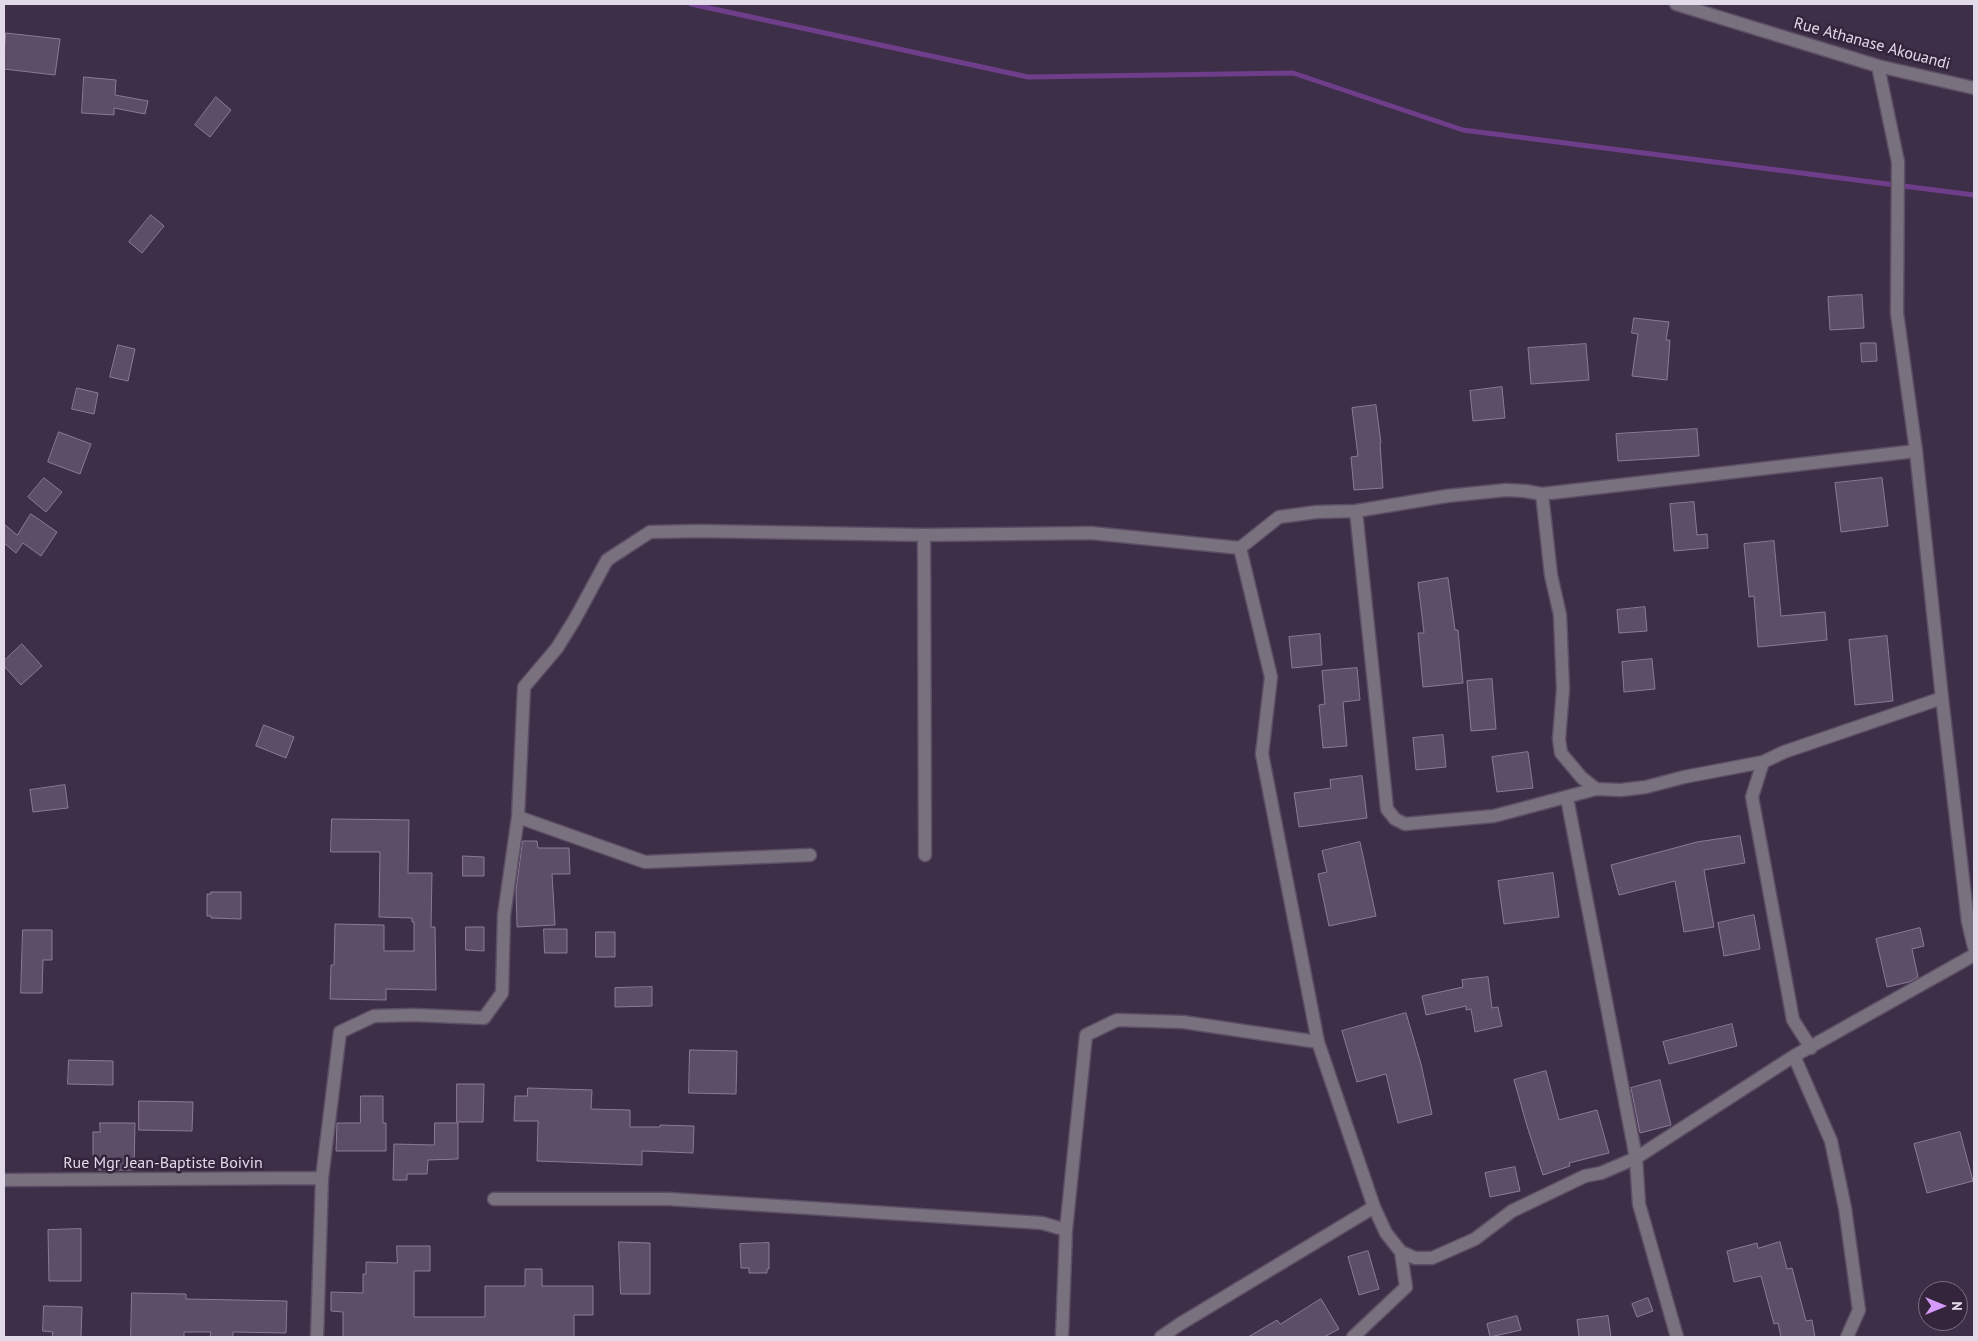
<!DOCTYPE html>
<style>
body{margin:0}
#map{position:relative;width:1978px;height:1341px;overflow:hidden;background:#3e2f48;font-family:"PT Sans",sans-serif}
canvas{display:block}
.frame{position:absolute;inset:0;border:5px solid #e2d9e9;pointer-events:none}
.north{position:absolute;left:1918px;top:1281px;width:50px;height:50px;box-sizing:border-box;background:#34253d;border:1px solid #7a6d82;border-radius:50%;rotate:90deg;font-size:14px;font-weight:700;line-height:20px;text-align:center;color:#e2d9e9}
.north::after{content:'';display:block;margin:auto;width:18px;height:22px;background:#d69bfa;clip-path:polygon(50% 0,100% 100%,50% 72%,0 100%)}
</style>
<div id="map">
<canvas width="1978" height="1341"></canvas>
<div class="frame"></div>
<div class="north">N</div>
</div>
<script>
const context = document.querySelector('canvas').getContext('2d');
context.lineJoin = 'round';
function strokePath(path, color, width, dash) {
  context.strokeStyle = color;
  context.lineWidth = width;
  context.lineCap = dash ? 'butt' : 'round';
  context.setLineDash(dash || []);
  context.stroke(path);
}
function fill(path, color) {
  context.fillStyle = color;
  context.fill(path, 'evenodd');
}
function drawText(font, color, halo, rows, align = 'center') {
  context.font = font + ' "PT Sans",sans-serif';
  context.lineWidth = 5;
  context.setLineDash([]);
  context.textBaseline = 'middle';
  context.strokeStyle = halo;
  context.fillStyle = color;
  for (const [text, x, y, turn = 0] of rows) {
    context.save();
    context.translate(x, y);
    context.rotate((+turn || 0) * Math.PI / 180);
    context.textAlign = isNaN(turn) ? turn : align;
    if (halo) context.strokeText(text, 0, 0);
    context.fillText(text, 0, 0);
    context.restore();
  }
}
const stream = new Path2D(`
 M691 4 1028 77 1293 73 1463 130 1974 195`);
const building = new Path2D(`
 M6 33 60 39 55 75 4 69Z
 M84 77 116 80 115 95 148 101 145 114 114 108V115L82 113Z
 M216 97 231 110 210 137 195 125Z
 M151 215 164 226 142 253 129 242Z
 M1862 295 1864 328 1830 330 1828 297Z
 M1634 318 1669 322 1666 340H1670L1667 380 1632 376 1638 334 1632 333Z
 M1861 343H1876L1877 361 1862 362Z
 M1586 344 1589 380 1531 384 1528 348Z
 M118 345 135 349 128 381 110 377Z
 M1502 387 1505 418 1473 421 1470 391Z
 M77 388 98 393 94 414 72 409Z
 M1376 405 1381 443H1380L1383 488 1354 490 1351 457 1358 456 1352 408Z
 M1697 429 1699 456 1618 461 1616 434Z
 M59 432 91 444 80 474 48 462Z
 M44 478 62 492 46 512 28 497Z
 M1882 478 1888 526 1841 532 1835 483Z
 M1694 502 1697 535 1707 534 1708 548 1674 551 1670 504Z
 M31 514 57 532 41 556 23 543 16 553 4 543V524L17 535Z
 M1774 541 1781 616 1825 612 1827 640 1758 647 1754 596 1749 597 1744 544Z
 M1448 578 1455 630H1458L1463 683 1423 687 1418 633H1424L1418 583Z
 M1645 607 1647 631 1619 633 1617 610Z
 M1320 634 1322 665 1292 668 1289 637Z
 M1887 636 1893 701 1855 705 1849 640Z
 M22 644 42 666 21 685 4 666V661Z
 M1652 659 1655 689 1624 692 1622 662Z
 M1357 668 1360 700 1343 702 1347 746 1323 748 1319 705 1325 704 1322 671Z
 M1492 679 1496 729 1471 731 1467 681Z
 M264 725 294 737 286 758 256 746Z
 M1443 735 1446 767 1416 770 1413 738Z
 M1528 752 1533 788 1497 792 1492 757Z
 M1362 776 1367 818 1299 827 1294 793 1331 788 1330 780Z
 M65 785 68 808 33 812 30 790Z
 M332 819 409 820 408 873H432L431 927H435L436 990 386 989V1000L330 999 331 965H334L335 924 384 925V951H414V922H412V918L379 917 380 852H331Z
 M1740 836 1745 863 1704 870 1714 927 1684 932 1675 881 1619 895 1611 865 1697 842Z
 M523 841H537L538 848H569L570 874H552L555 925 517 927 516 891Z
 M1360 842 1376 916 1329 926 1318 874 1327 872 1322 851Z
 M463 856 484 857V876H463Z
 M1553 873 1559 917 1504 924 1498 881Z
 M211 892H241V919L211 918V916H207V894H211Z
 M1754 915 1760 949 1724 956 1718 923Z
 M466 927H484V951L466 950Z
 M1920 928 1924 946 1912 949 1918 977 1909 982 1887 987 1876 939Z
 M544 929H567V953H545Z
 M23 930H52V960H43L42 993H21Z
 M596 932H615V957H596Z
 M1488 977 1492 1008 1498 1007 1502 1026 1475 1032 1471 1009 1466 1010V1006L1426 1015 1422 996 1463 987 1462 980Z
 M652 987V1006L615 1007V988Z
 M1406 1013 1421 1064 1432 1114 1398 1123 1386 1074 1357 1082 1342 1031Z
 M1732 1024 1737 1046 1669 1064 1663 1042Z
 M690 1050 737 1051 736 1094 689 1093Z
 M69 1060 113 1061V1085L68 1084Z
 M1546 1071 1559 1120 1597 1110 1609 1153 1569 1163 1570 1166 1543 1175 1527 1126 1514 1080Z
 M1660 1080 1671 1125 1640 1133 1631 1088Z
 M457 1084H484L483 1122H457Z
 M528 1088 592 1090 591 1109 630 1110V1127H660V1125L694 1126 693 1153 642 1151V1165L537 1161 538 1121H514L515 1096H527Z
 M361 1096H383V1123H386V1151H336L337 1123H360Z
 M139 1101 193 1102 192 1131 139 1130Z
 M100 1123H135L134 1170H98V1157H93V1132H100Z
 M435 1123H458V1159L428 1160 427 1174H407V1180H393L394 1144 434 1145Z
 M1960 1132 1973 1181 1927 1193 1914 1144Z
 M1515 1167 1520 1191 1490 1197 1485 1173Z
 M81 1229V1281H49L48 1230Z
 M619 1242 650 1243V1294H621Z
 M1780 1242 1787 1269 1792 1268 1806 1321 1812 1320 1815 1337H1781L1778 1323 1774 1324 1761 1276 1734 1282 1727 1251 1757 1243 1758 1248Z
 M769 1243V1269H767V1273H749V1268H741L740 1244Z
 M397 1246H430V1271H414V1317H485V1286H525V1269H542V1286H593V1315H574V1337H343V1312L331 1311V1292L363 1293V1274H366V1262L397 1263Z
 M1368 1251 1379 1289 1359 1295 1348 1257Z
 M132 1293 186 1294V1299L287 1301 286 1333 233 1332V1337H210L211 1332H184V1337H131Z
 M1648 1298 1653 1311 1637 1317 1632 1304Z
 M1321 1299 1339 1329 1324 1337H1248L1277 1320 1280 1324Z
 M44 1306 82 1307 81 1337H52L53 1332 43 1331Z
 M1517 1316 1521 1330 1490 1337 1487 1324Z
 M1608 1316 1611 1337H1579L1577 1320Z`);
const minor = new Path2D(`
 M1676 4 1878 66 1974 88
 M1878 66 1898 162 1897 313 1916 451 1942 698 1968 922 1974 947
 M1542 494 1551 575 1560 615 1563 689 1559 739 1561 753 1582 778 1596 789
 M1356 511 1387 809 1395 819 1405 824 1494 816 1596 789 1621 790 1646 787 1684 777 1763 762
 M1240 548 1271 677 1262 754 1318 1042 1374 1207 1386 1233 1401 1252 1415 1258H1432L1475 1239 1512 1211 1585 1176 1601 1173 1636 1158 1639 1204 1677 1337
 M1567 798 1636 1158 1794 1056
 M518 817 645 862 810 855
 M925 855 924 535 1091 533 1240 548 1279 517 1317 512 1356 511 1447 496 1506 490 1525 491 1542 494 1916 451
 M1811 1048 1793 1020 1752 797 1763 762 1784 752 1942 698
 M4 1180 322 1178
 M494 1199H669L1042 1223 1066 1230
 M317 1337 322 1178 340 1032 374 1016 414 1015 484 1018 502 993 504 915 518 817 524 687 557 648 575 619 607 560 650 532 699 531 924 535
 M1062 1337 1066 1230 1086 1035 1117 1020 1183 1022 1318 1042
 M1161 1337 1180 1324 1374 1207
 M1353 1337 1406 1287 1401 1252
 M1847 1337 1859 1310 1845 1208 1831 1141 1794 1056 1974 955`);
const streetNames = [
 ["Rue Athanase Akouandi",1872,44,15],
 ["Rue Mgr Jean-Baptiste Boivin",163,1163]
];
strokePath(stream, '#6e3e8a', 5);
fill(building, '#5d4e68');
strokePath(building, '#8a7a96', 1);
strokePath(minor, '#5c4e65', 15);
strokePath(minor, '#79717e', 12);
drawText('16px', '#e2d9e9', '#34253d', streetNames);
</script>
